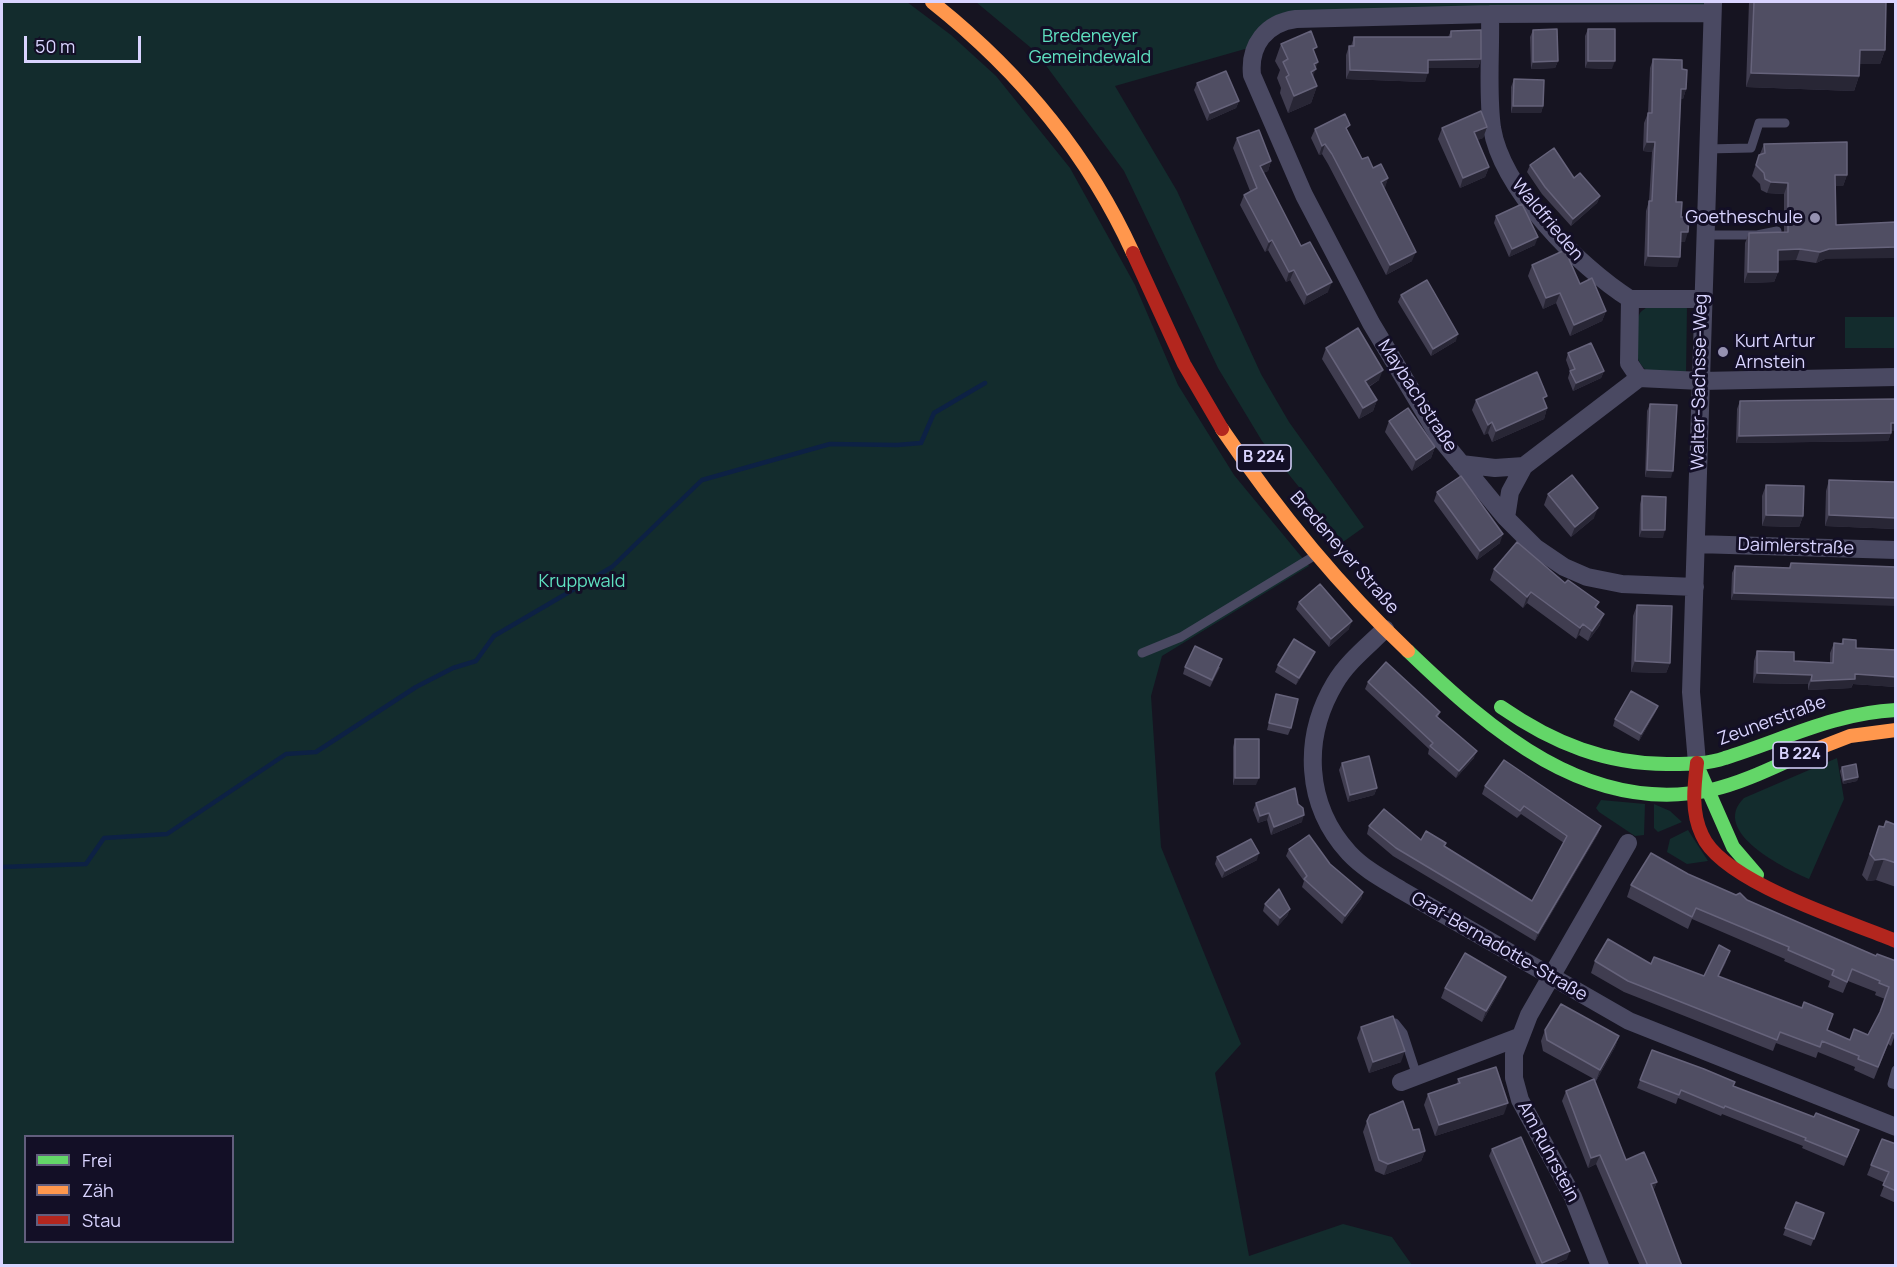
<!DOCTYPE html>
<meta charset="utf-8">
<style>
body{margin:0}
#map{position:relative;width:1897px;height:1267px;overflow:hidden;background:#161421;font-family:Manrope,sans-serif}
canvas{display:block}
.frame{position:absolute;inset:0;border:3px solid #d9d4ff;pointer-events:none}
.legend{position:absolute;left:24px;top:1135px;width:210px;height:108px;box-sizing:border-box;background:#130f26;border:2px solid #625e7d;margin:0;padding:8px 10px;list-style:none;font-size:18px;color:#d9d4ff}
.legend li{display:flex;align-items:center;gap:12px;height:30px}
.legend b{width:30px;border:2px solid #625e7d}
.scale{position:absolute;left:24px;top:36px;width:117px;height:27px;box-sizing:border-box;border:3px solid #d9d4ff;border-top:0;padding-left:8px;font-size:18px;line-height:21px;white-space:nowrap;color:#d9d4ff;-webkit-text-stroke:4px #130f26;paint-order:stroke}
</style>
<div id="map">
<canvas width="1897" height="1267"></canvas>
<div class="frame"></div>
<ul class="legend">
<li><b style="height:8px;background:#63d668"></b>Frei</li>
<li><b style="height:8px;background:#ff974d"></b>Zäh</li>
<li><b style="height:8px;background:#b3261e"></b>Stau</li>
</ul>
<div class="scale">50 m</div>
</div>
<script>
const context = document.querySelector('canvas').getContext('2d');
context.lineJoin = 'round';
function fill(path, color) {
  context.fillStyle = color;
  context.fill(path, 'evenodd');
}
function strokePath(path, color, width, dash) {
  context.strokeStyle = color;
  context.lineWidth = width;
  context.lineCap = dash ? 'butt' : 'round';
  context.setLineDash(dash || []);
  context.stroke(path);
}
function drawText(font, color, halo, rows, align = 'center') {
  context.font = font + ' Manrope,sans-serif';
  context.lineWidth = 6;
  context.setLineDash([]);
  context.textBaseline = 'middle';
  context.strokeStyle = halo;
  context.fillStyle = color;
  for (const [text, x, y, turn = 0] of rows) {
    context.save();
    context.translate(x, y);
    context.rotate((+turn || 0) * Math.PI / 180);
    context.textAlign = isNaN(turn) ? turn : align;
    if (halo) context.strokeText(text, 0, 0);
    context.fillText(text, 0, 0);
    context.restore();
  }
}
const green = new Path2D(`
 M2 2H907L951 35 996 76 1070 168 1135 285 1178 385 1234 475 1309 566 1162 656 1151 696 1161 847 1241 1044 1215 1073 1249 1256 1343 1224 1392 1237 1412 1265 2 1266ZM26 1136H232V1242H26Z
 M976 2H1710L1709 12 1297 16 1252 47 1115 86 1177 191 1261 374 1289 422 1364 527 1343 542 1262 441 1218 368 1124 171 1036 52Z
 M1651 304 1687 305 1686 375C1675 374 1657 376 1648 371 1632 363 1632 328 1640 313 1642 310 1648 307 1651 304Z
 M1845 317H1895V348H1845Z
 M1837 758 1844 799 1809 879C1786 869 1709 832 1744 798Z
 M1601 800 1645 804 1644 835 1635 836 1599 812 1596 808Z
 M1654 804 1670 811 1682 822 1658 832 1654 828Z
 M1688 830 1708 861 1687 864 1667 852 1670 839Z`);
const stream = new Path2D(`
 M2 867 86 864 104 838 167 834 286 754 316 752 416 687 453 668 476 661 494 636 612 567 702 480 830 444 897 445 921 443 934 413 985 383`);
const lane = new Path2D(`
 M1707 149 1751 148 1759 123H1785
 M1705 235H1757L1777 231
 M1142 653 1181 637 1314 556
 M1395 1023 1403 1033 1417 1076
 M1896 1070 1892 1084 1896 1085`);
const street = new Path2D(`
 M1490 14C1491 51 1487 92 1492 128 1502 189 1579 267 1630 299
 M1702 299H1630L1629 363 1639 378 1701 381 1896 377
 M1461 464 1495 468 1524 466
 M1506 518 1510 492 1524 466 1639 378
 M1696 544 1896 550
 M1695 587 1622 584 1587 577 1564 567 1536 548 1506 518 1440 438 1371 323 1304 195 1252 75C1249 45 1266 23 1296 19L1490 14 1712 13
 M1385 629C1369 645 1347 662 1335 683 1302 738 1305 805 1349 853 1364 869 1383 879 1401 890L1629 1021 1896 1127
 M1697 763 1691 692 1713 3
 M1401 1082 1519 1037
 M1600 1266 1573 1197 1520 1100 1514 1078V1054L1529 1015 1628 843`);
const fast = new Path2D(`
 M1408 651C1490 730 1588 816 1711 790 1742 783 1772 768 1801 755
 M1501 707C1553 743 1607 765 1671 764 1689 764 1708 764 1725 758 1783 740 1834 713 1896 710
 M1700 772 1733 847 1757 875`);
const slow = new Path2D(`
 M932 2C1019 71 1087 152 1133 253
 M1222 429C1277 510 1337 584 1408 651
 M1801 755 1850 736 1896 730`);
const jam = new Path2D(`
 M1133 253 1184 364 1222 429
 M1697 763C1694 787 1691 812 1702 835 1722 882 1848 921 1896 941`);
const wall = new Path2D(`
 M1749 2H1886L1885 50 1880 64H1859V76L1854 91 1746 87Z
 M1588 29 1612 69 1585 68V36Z
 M1533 30 1558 61 1555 68 1531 69 1530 37Z
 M1451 31 1481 59 1478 68H1428L1425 82 1346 79V55L1349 46H1351L1354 37H1448Z
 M1281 44 1315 54V68L1313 76 1317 86 1311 103 1288 113 1280 93 1281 88 1277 78 1280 70 1275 61Z
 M1653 59 1682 69 1686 89 1683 99H1681L1676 202 1681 217 1685 242H1680L1677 267 1644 266 1646 211 1649 201 1652 152 1643 151 1644 123 1648 113 1650 68Z
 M1514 79 1543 106 1541 113H1511V87Z
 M1197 83 1239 101 1236 108 1207 121 1194 90Z
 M1487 127 1483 138 1477 140 1489 167 1485 177 1460 188 1438 139 1442 128Z
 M1315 129 1348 132 1362 159 1388 178 1384 189 1412 261 1386 275 1328 164 1322 154 1319 155 1311 138Z
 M1237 138 1271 161 1268 171 1263 173 1301 246 1328 292 1304 305 1290 280 1286 282 1268 250 1265 252 1240 205 1244 195 1250 191 1233 148Z
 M1764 144 1847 175 1843 186H1835L1825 259 1816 263 1796 260H1778V272L1774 282 1744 283 1745 243 1749 233 1784 232V194L1767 193 1761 190 1760 184 1752 176 1759 155 1760 154Z
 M1530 165 1574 178 1600 196 1597 203 1571 226 1542 194 1527 172Z
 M1496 216 1535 245 1509 257 1494 223Z
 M1532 265 1580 284 1606 311 1602 321 1570 336 1556 303 1543 309 1528 276Z
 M1401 295 1456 341 1431 356 1398 302Z
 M1326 348 1379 380 1369 387 1377 400 1373 411 1359 419 1322 359Z
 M1568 353 1604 371 1601 378 1573 391 1568 378 1570 371 1566 360Z
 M1476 400 1545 402 1547 408 1544 419 1492 442 1488 433 1484 435 1472 410Z
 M1740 401 1891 431V433L1888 441 1736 443 1737 409Z
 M1650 404 1671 478 1645 477 1647 411Z
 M1389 421 1435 447 1431 458 1412 471 1385 432Z
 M1829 480 1896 482V529L1825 526 1826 491Z
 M1766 485 1803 516 1799 527 1762 526V496Z
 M1437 492 1500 543 1477 560 1434 501Z
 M1548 494 1594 518 1571 537 1544 505Z
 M1642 496 1663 538 1639 537 1640 504Z
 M1791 563 1896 567 1731 600 1732 573 1735 566 1789 568Z
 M1494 569 1565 583 1599 602 1596 608 1600 625 1588 641 1579 635 1576 639 1527 603 1523 608 1490 580Z
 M1299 602 1349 629 1329 647 1296 609Z
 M1637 605 1670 663 1666 673 1631 672 1633 616Z
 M1843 639 1856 648 1896 650V687L1853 684 1851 688 1808 690V684L1753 683 1754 661 1757 651 1794 661 1830 663V653L1834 643 1841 644Z
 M1312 659 1296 685 1275 672 1278 665Z
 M1185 667H1220L1210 687 1183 674Z
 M1368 682 1440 712 1438 717 1474 758 1456 778 1428 754 1429 749 1365 689Z
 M1276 694 1291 728 1288 735 1267 730Z
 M1658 706 1655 713 1639 741 1613 726 1615 719Z
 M1235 739 1256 785H1233V747Z
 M1342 763 1377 788 1374 795 1348 802 1339 770Z
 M1842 767 1858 777 1857 781 1843 784 1840 771Z
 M1485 786 1601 826 1598 834 1535 941 1393 856 1367 834 1369 826 1421 840 1446 843 1445 846 1532 901 1564 843 1521 814 1517 818 1482 794Z
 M1256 803 1302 822 1271 835 1267 820 1258 823 1253 810Z
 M1896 825V887L1876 880 1867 881 1862 875 1879 826 1884 827Z
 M1289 849 1330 864 1363 892 1361 899 1342 924 1302 887 1304 881 1286 856Z
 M1217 857 1257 860 1222 878 1215 864Z
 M1688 874 1876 956 1896 961V1032L1891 1046 1888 1044 1874 1079 1854 1070 1855 1067 1818 1052 1816 1058 1776 1043 1773 1051 1624 992 1591 973 1595 961 1651 964 1704 976 1726 962 1719 976 1827 1030 1850 1040 1868 1035 1880 1012 1885 999 1875 995 1876 992 1848 981 1843 993 1828 987 1830 981 1784 961 1785 959 1692 919 1688 929 1627 897 1631 885Z
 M1265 904 1290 909 1287 916 1278 926 1263 911Z
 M1502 987 1482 1022 1441 998 1445 988Z
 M1361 1027 1401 1062 1369 1073 1357 1038Z
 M1545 1030 1619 1036 1615 1047 1596 1081 1594 1080 1626 1160 1657 1182 1653 1191 1682 1266H1640L1596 1164 1588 1168 1562 1101 1566 1091 1594 1079 1543 1051 1541 1041Z
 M1652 1050 1733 1086 1814 1117 1859 1130 1844 1166 1802 1148 1803 1146 1722 1114 1721 1116 1678 1098 1676 1104 1637 1088Z
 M1458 1079 1504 1114 1435 1136 1424 1105 1428 1094 1457 1084Z
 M1367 1121 1413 1130 1425 1151 1421 1161 1384 1175 1375 1171 1363 1132Z
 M1896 1144V1203L1880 1196 1885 1183 1867 1175 1871 1165Z
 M1492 1149 1567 1259 1551 1266H1537L1489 1156Z
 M1796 1202 1824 1213 1811 1246 1783 1235Z`);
const shadedWall = new Path2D(`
 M1860 50H1885L1880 64H1854Z
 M1481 59 1478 68H1425L1428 60Z
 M1558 61 1555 68 1531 69 1533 62Z
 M1588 61H1615L1612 69 1585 68Z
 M1318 62 1310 86 1305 88 1314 64Z
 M1350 70 1428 73 1425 82 1346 79Z
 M1751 73 1859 76 1854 91 1746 87Z
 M1317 86 1311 103 1288 113 1294 96Z
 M1681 89H1686L1683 99H1678Z
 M1239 101 1236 108 1207 121 1210 113Z
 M1513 106H1543L1541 113H1511Z
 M1487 127 1483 138 1470 143 1474 132Z
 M1647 142H1655L1652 152 1643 151Z
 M1325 144 1322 154 1319 155 1322 146Z
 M1271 161 1268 171 1256 176 1260 166Z
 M1489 167 1485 177 1460 188 1463 178Z
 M1835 175H1847L1843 186H1831Z
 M1388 178 1385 188 1378 192 1381 182Z
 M1771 182 1788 183 1784 194 1767 193Z
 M1600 196 1597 203 1571 226 1573 219Z
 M1681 232H1688L1685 242H1677Z
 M1538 237 1535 245 1509 257 1512 249Z
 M1272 240 1268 250 1265 252 1269 242Z
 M1896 247V258L1825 259 1816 263 1820 252 1829 249Z
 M1800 249 1796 260 1774 261 1778 250Z
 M1416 252 1412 261 1386 275 1390 265Z
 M1648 256 1680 257 1677 267 1644 266Z
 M1294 270 1290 280 1286 282 1289 272Z
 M1748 272H1778L1774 282 1744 283Z
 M1332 282 1328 292 1304 305 1307 295Z
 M1560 293 1556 303 1543 309 1546 298Z
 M1606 311 1602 321 1570 336 1574 325Z
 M1458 334 1456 341 1431 356 1433 349Z
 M1383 370 1379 380 1361 391 1365 381Z
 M1604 371 1601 378 1573 391 1576 383Z
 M1377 400 1373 411 1359 419 1363 408Z
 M1547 408 1544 419 1492 442 1496 431Z
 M1492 422 1488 433 1484 435 1488 425Z
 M1891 423H1896V431H1888Z
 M1891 433 1888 441 1736 443 1739 436Z
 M1435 447 1431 458 1412 471 1416 460Z
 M1647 470 1673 471 1671 478 1645 477Z
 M1598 508 1594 518 1571 537 1575 527Z
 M1766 515 1803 516 1799 527 1762 526Z
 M1829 515 1896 518V529L1825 526Z
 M1642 530H1665L1663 538 1639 537Z
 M1503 534 1500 543 1477 560 1480 551Z
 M1531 592 1527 603 1523 608 1527 597Z
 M1734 593 1896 598V606L1731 600Z
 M1604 614 1600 625 1588 641 1592 631Z
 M1352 621 1349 629 1329 647 1331 639Z
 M1583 624 1579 635 1576 639 1580 628Z
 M1315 652 1312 659 1296 685 1299 678Z
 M1635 661 1670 663 1666 673 1631 672Z
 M1757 673 1812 675 1808 684 1753 683Z
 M1855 674 1896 677V687L1853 684 1851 688 1808 690 1811 681Z
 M1658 706 1655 713 1639 741 1641 734Z
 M1477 751 1474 758 1456 778 1459 771Z
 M1858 777 1857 781 1843 784 1844 780Z
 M1235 778H1259L1256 785H1233Z
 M1377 788 1374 795 1348 802 1350 795Z
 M1269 813 1267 820 1258 823 1260 816Z
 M1304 815 1302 822 1271 835 1274 827Z
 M1601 826 1598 834 1535 941 1538 933Z
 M1259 853 1257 860 1222 878 1225 871Z
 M1884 859 1876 880 1867 881 1875 860Z
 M1363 892 1361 899 1342 924 1345 916Z
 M1290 909 1287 916 1278 926 1280 918Z
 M1730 951 1726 962 1714 987 1718 976Z
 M1506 977 1502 987 1482 1022 1486 1011Z
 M1619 1036 1615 1047 1596 1081 1600 1070Z
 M1405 1051 1401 1062 1369 1073 1373 1062Z
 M1508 1103 1504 1114 1435 1136 1439 1125Z
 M1425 1151 1421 1161 1384 1175 1388 1164Z
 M1600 1155 1596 1164 1588 1168 1591 1158Z
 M1657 1182 1653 1191 1651 1184Z
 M1570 1251 1567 1259 1551 1266H1541L1542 1263Z`);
const building = new Path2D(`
 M1754 2H1886L1885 50H1860L1859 76 1751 73Z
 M1557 29 1558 61 1533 62V30Z
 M1588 29H1615V61H1588Z
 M1481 30V59L1428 60V73L1350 70 1349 46H1354V37H1451V31Z
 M1311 31 1317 47 1313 49 1318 62 1314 64 1316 69 1311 72 1317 86 1294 96 1286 77 1289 75 1283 62 1288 59 1281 44Z
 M1653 59 1682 60V69L1687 70 1686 89H1681L1676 202H1682L1681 217H1689L1688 232H1681L1680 257 1648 256 1649 201H1652L1655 142H1647L1648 113H1652Z
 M1226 71 1239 101 1210 113 1197 83Z
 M1514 79 1544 80 1543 106H1513Z
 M1481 111 1487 127 1474 132 1489 167 1463 178 1442 128Z
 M1345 114 1350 125 1346 128 1362 159 1368 157 1373 168 1381 164 1388 178 1381 182 1416 252 1390 265 1332 154 1325 144 1322 146 1315 129Z
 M1259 130 1271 161 1260 166 1301 246 1310 242 1332 282 1307 295 1294 270 1289 272 1272 240 1269 242 1244 195 1257 188 1237 138Z
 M1847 142V175H1835L1836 225 1896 222V247L1829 249 1820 252 1800 249 1778 250V272H1748L1749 233 1788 232V183L1771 182 1765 179 1764 173 1756 165 1759 155 1765 153 1764 144Z
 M1554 148 1574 178 1580 173 1600 196 1573 219 1545 187 1530 165Z
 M1522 204 1538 237 1512 249 1496 216Z
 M1565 250 1580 284 1592 278 1606 311 1574 325 1560 293 1546 298 1532 265Z
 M1427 280 1458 334 1433 349 1401 295Z
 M1358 328 1383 370 1365 381 1377 400 1363 408 1326 348Z
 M1591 343 1604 371 1576 383 1570 371 1575 369 1568 353Z
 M1537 372 1547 396 1543 398 1547 408 1496 431 1492 422 1488 425 1476 400Z
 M1896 399V423H1891V433L1739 436 1740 401Z
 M1650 404 1677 405 1673 471 1647 470Z
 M1408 408 1435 447 1416 460 1389 421Z
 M1572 475 1598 508 1575 527 1548 494Z
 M1461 476 1503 534 1480 551 1437 492Z
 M1829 480 1896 482V518L1829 515Z
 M1766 485 1804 486 1803 516 1766 515Z
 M1642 496 1666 497 1665 530H1642Z
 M1517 542 1565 583 1568 580 1599 602 1595 607 1604 614 1592 631 1583 624 1580 628 1531 592 1527 597 1494 569Z
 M1791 563 1896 567V598L1734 593 1735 566 1790 568Z
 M1320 584 1352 621 1331 639 1299 602Z
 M1637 605 1672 606 1670 663 1635 661Z
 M1294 639 1315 652 1299 678 1278 665Z
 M1843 639 1856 640V648L1896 650V677L1855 674V679L1811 681 1812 675 1757 673V651L1794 652V661L1833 663 1834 643 1843 644Z
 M1195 646 1222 659 1212 680 1185 667Z
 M1386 662 1440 712 1436 716 1477 751 1459 771 1430 746 1433 743 1368 682Z
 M1631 691 1658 706 1641 734 1615 719Z
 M1276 694 1298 699 1291 728 1269 723Z
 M1235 739H1259V778H1235Z
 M1369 756 1377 788 1350 795 1342 763Z
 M1504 760 1601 826 1538 933 1396 848 1369 826 1384 809 1421 840 1426 831 1446 843 1444 846 1532 901 1567 836 1524 806 1520 811 1485 786Z
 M1856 764 1858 777 1844 780 1842 767Z
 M1295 788 1298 804 1303 808 1304 815 1274 827 1269 813 1260 816 1256 803Z
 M1886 821 1896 825V863L1884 859 1875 860 1870 854 1879 826 1884 827Z
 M1309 835 1330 864 1363 892 1345 916 1304 879 1307 876 1289 849Z
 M1251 839 1259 853 1225 871 1217 857Z
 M1651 853 1688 874 1736 895 1740 893 1747 900 1876 956 1877 954 1896 961V1032L1895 1034 1892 1033 1878 1067 1858 1059 1859 1056 1822 1041 1820 1047 1780 1032 1777 1040 1628 981 1595 961 1608 939 1651 964 1654 957 1704 976 1719 945 1730 951 1718 976 1802 1008 1804 1002 1833 1014 1827 1030 1850 1040 1854 1029 1868 1035 1880 1012 1889 987 1879 983 1880 981 1852 969 1847 982 1832 975 1834 970 1788 950 1789 947 1696 908 1692 917 1631 885Z
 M1279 889 1290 909 1280 918 1265 904Z
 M1465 953 1506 977 1486 1011 1445 988Z
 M1561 1004 1619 1036 1600 1070 1547 1040 1545 1030Z
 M1393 1016 1405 1051 1373 1062 1361 1027Z
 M1652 1050 1704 1069 1735 1082 1733 1086 1814 1117 1816 1113 1859 1130 1847 1157 1805 1140 1806 1138 1725 1106 1724 1108 1681 1090 1679 1095 1640 1080Z
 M1496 1067 1508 1103 1439 1125 1428 1094 1460 1083 1458 1079Z
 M1594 1079 1626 1160 1644 1152 1657 1182 1651 1184 1682 1266H1648L1600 1155 1591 1158 1566 1091Z
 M1403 1101 1413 1130 1419 1129 1425 1151 1388 1164 1379 1160 1367 1121 1370 1115Z
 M1521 1137 1570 1251 1542 1263 1492 1149Z
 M1882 1139 1896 1144V1191L1883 1185 1889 1172 1871 1165Z
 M1796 1202 1824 1213 1814 1239 1785 1228Z`);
const markers = [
 [1815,218,6,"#9591b1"],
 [1723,352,6,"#9591b1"]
];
const shields = [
 [1264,458,54],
 [1800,755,54]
];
const shieldNames = [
 ["B 224",1264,458],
 ["B 224",1800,755]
];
const parkNames = [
 ["Bredeneyer",1090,37],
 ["Gemeindewald",1090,58],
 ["Kruppwald",582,582]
];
const poiNames = [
 ["Goetheschule",1803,218],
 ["Kurt Artur",1735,342,"left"],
 ["Arnstein",1735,363,"left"]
];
const streetNames = [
 ["Waldfrieden",1547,220,50],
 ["Walter-Sachsse-Weg",1700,382,-89],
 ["Maybachstraße",1417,396,57],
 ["Daimlerstraße",1796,547,2],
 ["Bredeneyer Straße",1344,553,49],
 ["Zeunerstraße",1772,721,-20],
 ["Graf-Bernadotte-Straße",1499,947,30],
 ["Am Ruhrstein",1548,1152,62]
];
fill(green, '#132c2d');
strokePath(stream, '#0d2144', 4.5);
strokePath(lane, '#4a4962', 9);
strokePath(street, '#4a4962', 18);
strokePath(fast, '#63d668', 14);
strokePath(slow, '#ff974d', 14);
strokePath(jam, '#b3261e', 14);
fill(wall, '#403d50');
fill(shadedWall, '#282635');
fill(building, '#504e63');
strokePath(building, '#66637b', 1.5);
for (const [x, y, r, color] of markers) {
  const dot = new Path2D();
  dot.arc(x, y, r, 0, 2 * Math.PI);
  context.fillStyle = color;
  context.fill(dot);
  strokePath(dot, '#130f26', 2);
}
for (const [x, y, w] of shields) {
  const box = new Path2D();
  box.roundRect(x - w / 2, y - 13, w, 26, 4.5);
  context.fillStyle = '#130f26';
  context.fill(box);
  strokePath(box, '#d9d4ff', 1.5);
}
drawText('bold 16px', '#d9d4ff', null, shieldNames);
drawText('18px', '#5fe0c0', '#130f26', parkNames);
drawText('18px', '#d9d4ff', '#130f26', poiNames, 'right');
drawText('18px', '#d9d4ff', '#130f26', streetNames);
</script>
